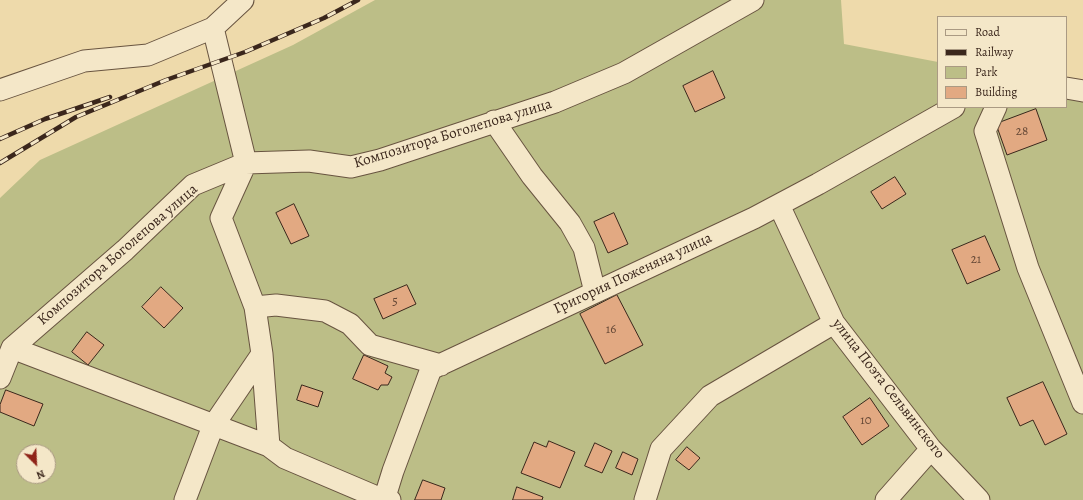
<!DOCTYPE html>
<meta charset="utf-8">
<style>
body{margin:0}
#map{position:relative;width:1083px;height:500px;overflow:hidden;background:#eedaab;font-family:Alegreya,serif}
canvas{display:block}
.legend{position:absolute;left:937px;top:16px;width:130px;height:92px;box-sizing:border-box;background:#f4e7c8;border:1px solid #aa9a83;margin:0;padding:5px 7px;list-style:none;font-size:12px;color:#3b271c}
.legend li{display:flex;align-items:center;gap:8px;height:20px}
.legend b{width:20px;border:1px solid #aa9a83}
.north{position:absolute;left:16px;top:444px;width:40px;height:40px;box-sizing:border-box;background:#f4e7c8;border:1px solid #aa9a83;border-radius:50%;rotate:156deg;font-size:11px;font-weight:700;line-height:16px;text-align:center;color:#3b271c}
.north::after{content:'';display:block;margin:auto;width:14px;height:18px;background:#8f2418;clip-path:polygon(50% 0,100% 100%,50% 72%,0 100%)}
</style>
<div id="map">
<canvas width="1083" height="500"></canvas>
<ul class="legend">
<li><b style="height:5px;background:#f4e7c8"></b>Road</li>
<li><b style="height:5px;background:#3b271c"></b>Railway</li>
<li><b style="height:11px;background:#bcbe87"></b>Park</li>
<li><b style="height:11px;background:#e2a982"></b>Building</li>
</ul>
<div class="north">N</div>
</div>
<script>
const context = document.querySelector('canvas').getContext('2d');
context.lineJoin = 'round';
function fill(path, color) {
  context.fillStyle = color;
  context.fill(path, 'evenodd');
}
function strokePath(path, color, width, dash) {
  context.strokeStyle = color;
  context.lineWidth = width;
  context.lineCap = dash ? 'butt' : 'round';
  context.setLineDash(dash || []);
  context.stroke(path);
}
function drawText(font, color, halo, rows, align = 'center') {
  context.font = font + ' Alegreya,serif';
  context.lineWidth = 3;
  context.setLineDash([]);
  context.textBaseline = 'middle';
  context.strokeStyle = halo;
  context.fillStyle = color;
  for (const [text, x, y, turn = 0] of rows) {
    context.save();
    context.translate(x, y);
    context.rotate((+turn || 0) * Math.PI / 180);
    context.textAlign = isNaN(turn) ? turn : align;
    if (halo) context.strokeText(text, 0, 0);
    context.fillText(text, 0, 0);
    context.restore();
  }
}
const green = new Path2D(`
 M375 0H841L844 44 938 62V107H1066V94L1083 99V500H0V198L40 160 293 45ZM24 452H48V476H24Z`);
const building = new Path2D(`
 M713 71 725 98 695 112 683 86Z
 M1036 109 1047 140 1007 155 996 124Z
 M895 177 906 194 882 209 871 192Z
 M294 204 309 236 291 244 276 213Z
 M614 213 628 244 608 253 594 222Z
 M985 236 1000 270 967 284 952 250Z
 M407 285 416 304 383 319 374 299Z
 M161 287 183 308 164 328 142 307Z
 M617 295 643 345 605 364 580 314Z
 M87 332 104 345 88 365 72 352Z
 M364 355 388 366 385 373 392 377 388 385H381L378 390 353 379Z
 M1043 382 1067 434 1045 445 1033 420 1020 426 1007 398Z
 M302 385 323 392 318 407 297 400Z
 M6 390 43 404 34 426 0 412V405Z
 M870 398 889 426 862 445 843 417Z
 M549 441 575 452 560 488 521 473 534 442 546 447Z
 M595 443 612 451 602 473 585 466Z
 M687 447 700 458 689 470 676 460Z
 M623 452 638 459 632 475 616 468Z
 M423 480 445 488 441 500H415Z
 M517 487 543 497 542 500H513Z`);
const minor = new Path2D(`
 M213 28 246 163 221 218 255 307 262 354 269 446 285 458 372 495 390 500
 M1066 88 1083 91
 M0 90 84 61 148 55 213 28 243 0
 M996 107 985 131 1028 268 1083 403
 M494 121 532 176 570 223 584 248 595 292
 M779 205 834 323 931 449 979 500
 M255 307 276 305 325 311 350 324 370 345 441 365
 M12 348 269 446
 M0 378 12 348 125 250 193 185 246 163 309 161 351 167 380 160 555 102 624 73 753 0
 M185 500 213 426 262 354
 M384 500 393 471 431 369 754 218 818 184 954 107
 M645 500 661 449 710 396 834 323
 M886 500 931 449`);
const rail = new Path2D(`
 M0 139 45 119 110 97
 M0 163 76 117 166 80 245 52 324 18 358 0`);
const numberNames = [
 ["28",1022,132],
 ["21",976,260],
 ["5",395,302],
 ["16",611,330],
 ["10",866,421]
];
const streetNames = [
 ["Композитора Боголепова улица",453,134,-17],
 ["Композитора Боголепова улица",118,255,-41],
 ["Григория Поженяна улица",633,274,-25],
 ["улица Поэта Сельвинского",888,389,52]
];
fill(green, '#bcbe87');
fill(building, '#e2a982');
strokePath(building, '#3b271c', 1);
strokePath(minor, '#685440', 23);
strokePath(minor, '#f4e7c8', 21);
strokePath(rail, '#3b271c', 4.5);
strokePath(rail, '#f4e7c8', 3, [9]);
drawText('13px', '#654836', null, numberNames);
drawText('15px', '#3b271c', '#f4e7c8', streetNames);
</script>
